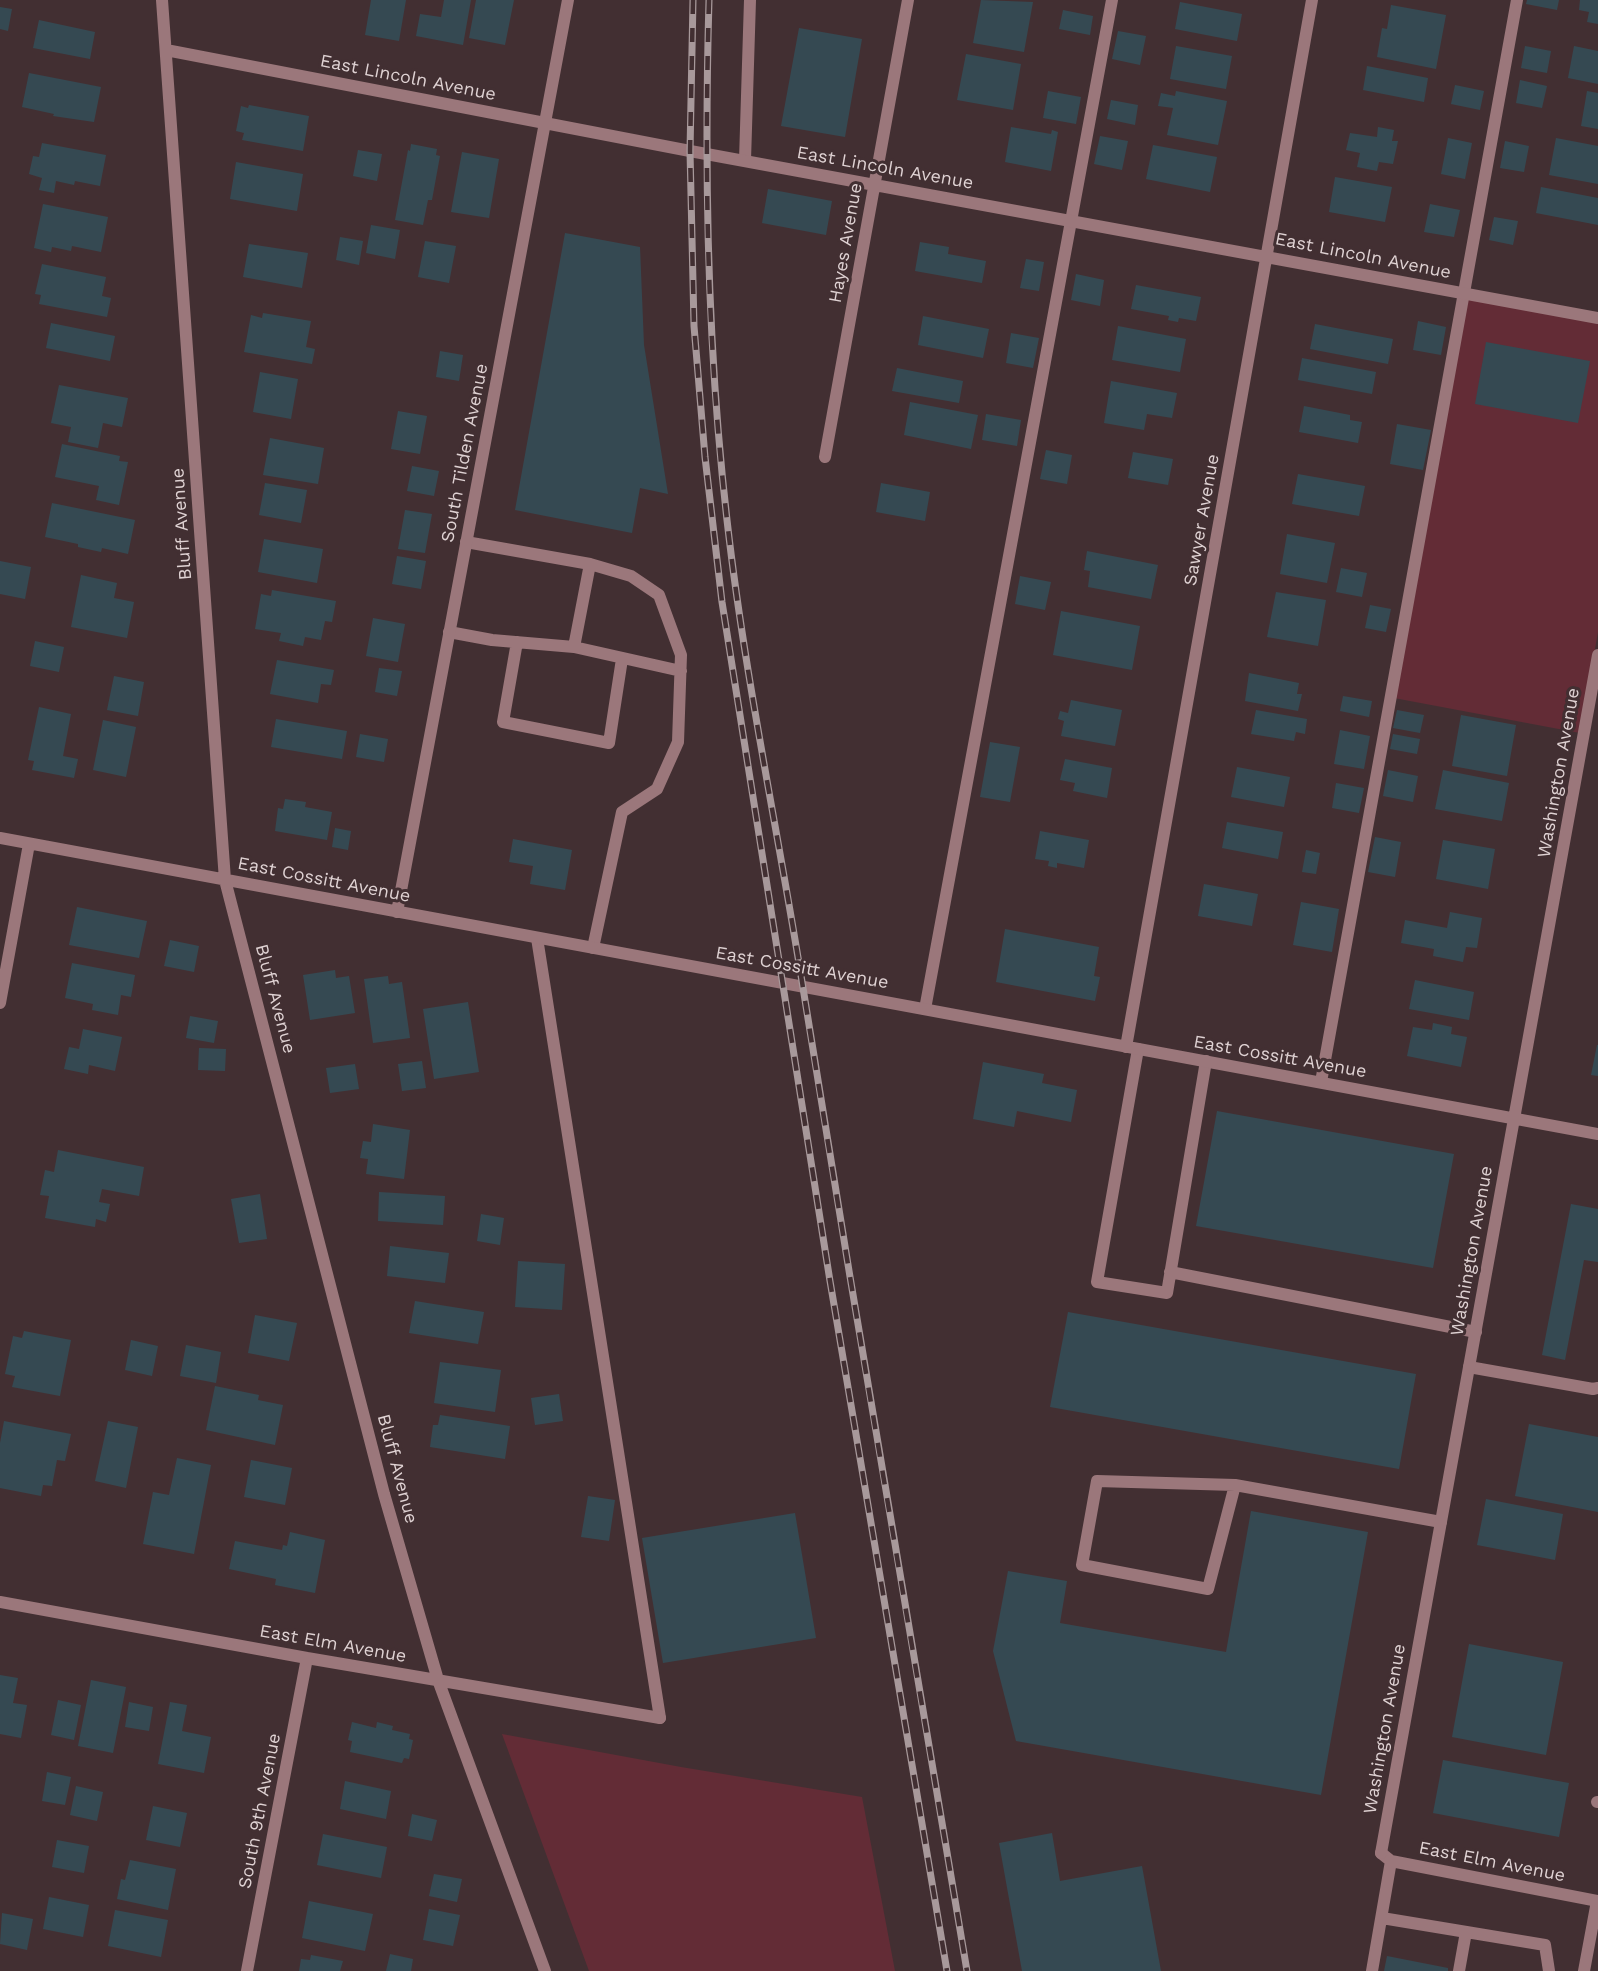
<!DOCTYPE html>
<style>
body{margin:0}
canvas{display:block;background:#422f32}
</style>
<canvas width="1598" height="1971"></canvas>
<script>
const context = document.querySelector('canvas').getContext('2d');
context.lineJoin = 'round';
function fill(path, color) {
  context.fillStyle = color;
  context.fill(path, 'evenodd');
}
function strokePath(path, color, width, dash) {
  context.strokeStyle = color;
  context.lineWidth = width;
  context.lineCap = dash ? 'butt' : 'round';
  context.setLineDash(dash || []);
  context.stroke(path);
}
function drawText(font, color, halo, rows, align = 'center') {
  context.font = font + ' "Work Sans",sans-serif';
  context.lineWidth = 6;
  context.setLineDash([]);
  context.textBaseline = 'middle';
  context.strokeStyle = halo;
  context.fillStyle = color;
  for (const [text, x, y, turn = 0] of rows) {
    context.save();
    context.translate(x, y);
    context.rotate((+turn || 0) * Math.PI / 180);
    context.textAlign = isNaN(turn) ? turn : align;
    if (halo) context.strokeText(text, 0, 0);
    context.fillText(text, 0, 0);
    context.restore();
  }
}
const green = new Path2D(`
 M1466 297 1598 322V632L1580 733 1394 698Z
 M502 1734 681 1767 862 1797 895 1971H589Z`);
const building = new Path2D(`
 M371 0H406L399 41 365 35Z
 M444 0H471L463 45 416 36 420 14 441 17Z
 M476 0H514L505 45 469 38Z
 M981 0 1033 2 1024 52 973 43Z
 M1527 0H1559L1557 10 1526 4Z
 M1580 0H1598V24L1587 22 1589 12 1579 10Z
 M1180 2 1242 14 1237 41 1175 29Z
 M1391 5 1446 15 1436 69 1377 57 1382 28 1387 29Z
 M0 7 12 9 8 31 0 29Z
 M1063 10 1093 16 1090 35 1059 29Z
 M39 20 95 32 90 59 33 48Z
 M799 28 862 39 845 137 781 126Z
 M1118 31 1146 36 1140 65 1112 59Z
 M1176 46 1232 56 1226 89 1170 79Z
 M1525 46 1551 51 1547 73 1521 68Z
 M1574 46 1598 51V84L1568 78Z
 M966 54 1021 64 1013 110 957 100Z
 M1367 66 1428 78 1424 102 1363 90Z
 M29 73 101 87 94 122 53 116 54 114 22 107Z
 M1520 80 1547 86 1542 108 1516 103Z
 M1455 85 1484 91 1480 110 1451 104Z
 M1048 91 1081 97 1076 124 1043 118Z
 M1176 91 1227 101 1218 145 1167 135 1173 108 1158 106 1161 93 1175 96Z
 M1587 91 1598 93V129L1581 126Z
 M1111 100 1138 105 1135 125 1107 119Z
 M249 105 309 116 303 151 242 140 244 133 236 131 241 106 248 108Z
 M1011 127 1051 134 1052 130 1058 132 1051 171 1005 162Z
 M1378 127 1394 130 1392 141H1398L1393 164 1379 162 1377 171 1357 167 1360 153 1346 150 1350 133 1377 137Z
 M1100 136 1128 141 1122 170 1094 164Z
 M1448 138 1472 143 1465 179 1441 174Z
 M1556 138 1598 146V184L1549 175Z
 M1505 141 1529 146 1524 172 1500 168Z
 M42 143 106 155 100 186 75 181 74 185 56 181 54 193 39 190 42 178 29 174 33 156 39 157Z
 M411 144 437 149 436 155 440 156 432 200H428L423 225 395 220 408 150 410 151Z
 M1153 145 1217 157 1210 192 1146 179Z
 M358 150 382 154 377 181 353 176Z
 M462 152 499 159 489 218 451 212Z
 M236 162 303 174 297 211 230 199Z
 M1335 177 1392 187 1385 222 1329 212Z
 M1541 187 1598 198V225L1536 213Z
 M768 189 832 201 826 235 762 223Z
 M43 204 108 217 101 252 72 246 71 251 52 247 51 252 34 248Z
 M1430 204 1460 210 1454 237 1424 232Z
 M1494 217 1518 221 1513 245 1489 240Z
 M371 225 400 230 395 259 366 253Z
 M565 233 640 247 644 345 668 494 640 488 632 533 515 510Z
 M340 237 363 241 359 265 336 260Z
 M425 241 456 246 449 283 418 277Z
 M920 242 949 247 948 254 986 261 982 283 915 271Z
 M249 244 308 253 302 288 243 277Z
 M1026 259 1044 262 1039 291 1020 288Z
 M42 264 106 277 102 296 111 298 107 317 39 304 41 295 35 294Z
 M1076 274 1104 280 1100 306 1071 300Z
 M1136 285 1201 297 1196 321 1179 318 1178 322 1168 320 1169 316 1131 309Z
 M263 313 311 321 306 347 315 349 312 364 244 352 251 315 262 318Z
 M923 316 989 329 983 358 918 345Z
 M1418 321 1446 327 1441 355 1413 350Z
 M51 323 115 336 110 361 46 348Z
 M1315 324 1393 339 1388 364 1310 349Z
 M1118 326 1186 339 1180 372 1112 360Z
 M1011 333 1039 338 1033 368 1006 363Z
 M1486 342 1590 361 1578 423 1475 404Z
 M440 351 463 355 459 381 436 377Z
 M1302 358 1376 372 1372 394 1298 380Z
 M897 368 963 381 959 403 892 391Z
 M260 372 298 379 291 419 253 412Z
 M1111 381 1177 393 1172 418 1147 414 1144 430 1104 423Z
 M59 385 128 398 122 427 103 423 98 448 68 442 71 427 51 423Z
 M910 402 978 415 971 449 904 435Z
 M1304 406 1350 415V420L1362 422 1358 443 1299 432Z
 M398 411 427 416 420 454 391 449Z
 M986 414 1021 420 1017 446 982 440Z
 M1397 424 1431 430 1423 470 1390 464Z
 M270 438 324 448 318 484 263 475Z
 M62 444 120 456 119 461 128 462 119 505 96 500 99 486 55 477Z
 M1046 450 1072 455 1067 484 1040 479Z
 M1133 452 1173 459 1168 485 1128 478Z
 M412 466 439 471 434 496 407 491Z
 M1298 474 1365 486 1359 516 1292 504Z
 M265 483 307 490 301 523 259 515Z
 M881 483 930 492 925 521 876 512Z
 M52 503 135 520 128 554 102 548 101 552 78 547V544L45 537Z
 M405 510 432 514 425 553 398 549Z
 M1287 534 1335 543 1327 583 1280 574Z
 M264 539 323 549 317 583 258 572Z
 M1087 551 1158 565 1151 599 1088 587 1090 571 1084 570Z
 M397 556 426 561 421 589 392 584Z
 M0 561 31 567 25 599 0 594Z
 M1341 568 1367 573 1362 597 1336 592Z
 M81 575 117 583 114 598 134 602 127 638 71 627Z
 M1020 576 1051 582 1045 610 1015 604Z
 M272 590 336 601 332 622 325 621 321 640 305 637 303 646 279 641 281 633 255 629 261 594 271 596Z
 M1276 592 1326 600 1318 646 1267 637Z
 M1370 605 1391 609 1386 632 1365 628Z
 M1061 611 1140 626 1132 670 1053 655Z
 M373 618 405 624 398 662 366 656Z
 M35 641 64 647 59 672 30 666Z
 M277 660 334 670 331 685 321 684 318 703 270 694Z
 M379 668 402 671 397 696 375 692Z
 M1249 673 1299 683 1297 694H1302L1298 711 1245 701Z
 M114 676 144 682 138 716 107 710Z
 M1343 696 1372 701 1369 717 1340 711Z
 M1071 700 1122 710 1115 746 1061 736 1064 721 1058 719 1060 711 1068 713Z
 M39 707 71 714 63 756 78 759 74 778 32 770 34 761 28 760Z
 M1256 710 1307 719 1305 734 1296 732 1294 741 1251 734Z
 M1397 710 1424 715 1420 733 1393 728Z
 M1461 715 1516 725 1507 776 1452 766Z
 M276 719 347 731 342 759 271 747Z
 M103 720 136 727 126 777 93 770Z
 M1340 730 1370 736 1364 769 1334 764Z
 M360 734 388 739 384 762 356 757Z
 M1393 734 1420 739 1417 754 1390 749Z
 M990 742 1020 747 1010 802 980 797Z
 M1065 759 1112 768 1107 798 1073 791 1075 783 1060 780Z
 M1237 767 1290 777 1284 807 1231 797Z
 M1388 770 1418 776 1413 802 1383 796Z
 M1443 770 1509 783 1502 821 1435 809Z
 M1336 783 1364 788 1359 813 1332 808Z
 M285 799 306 802 305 807 332 812 327 840 275 831 278 808 283 809Z
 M1227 822 1283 832 1278 859 1222 848Z
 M335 828 351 831 348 850 332 847Z
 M1040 831 1089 840 1084 868 1057 863V868L1048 866 1049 861 1035 859Z
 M1375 837 1401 842 1395 877 1368 872Z
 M513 839 572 850 565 890 530 884 533 866 509 862Z
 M1443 840 1495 849 1488 889 1436 879Z
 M1306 850 1320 853 1316 874 1302 872Z
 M1204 884 1258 894 1252 926 1198 916Z
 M1301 902 1339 909 1332 952 1293 945Z
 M77 907 147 921 139 958 69 945Z
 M1450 912 1482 918 1477 948 1466 947 1463 962 1433 956 1434 949 1401 943 1405 920 1447 928Z
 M1005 929 1099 947 1094 976 1100 977 1095 1001 996 982Z
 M170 940 199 946 194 972 164 966Z
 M72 963 135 975 131 997 121 995 118 1015 92 1010 93 1004 65 998Z
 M335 970 336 978 349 976 355 1013 310 1020 303 975Z
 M388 976 389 984 402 982 410 1038 373 1043 364 979Z
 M1415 980 1474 992 1469 1020 1409 1009Z
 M468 1002 479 1072 434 1079 423 1009Z
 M190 1016 218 1021 214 1043 186 1038Z
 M1433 1023 1452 1027 1451 1034 1467 1037 1461 1067 1407 1056 1413 1027 1432 1030Z
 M83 1029 122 1037 115 1071 89 1065 88 1074 64 1069 69 1047 79 1049Z
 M1597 1045H1598V1076L1591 1075Z
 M199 1048 226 1049 225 1071 198 1070Z
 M422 1061 426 1088 402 1091 398 1064Z
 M983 1062 1044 1074 1042 1083 1077 1090 1071 1122 1017 1111 1014 1127 973 1119Z
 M355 1064 359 1089 330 1093 326 1068Z
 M1217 1111 1454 1154 1433 1268 1196 1226Z
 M373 1124 410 1130 404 1179 366 1174 368 1159 360 1158 363 1141 371 1142Z
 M58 1150 144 1167 139 1196 102 1189 99 1202 110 1204 106 1222 96 1219 95 1227 45 1218 49 1196 40 1195 45 1170 54 1172Z
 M379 1192 445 1196 443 1225 378 1221Z
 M260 1194 267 1239 239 1243 231 1199Z
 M1571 1204 1598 1209V1262L1584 1260 1565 1360 1542 1355Z
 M481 1214 504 1218 500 1245 477 1241Z
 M390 1246 449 1253 445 1283 387 1276Z
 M518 1261 565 1264 562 1310 515 1307Z
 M415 1301 484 1312 478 1344 409 1333Z
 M1068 1312 1416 1374 1399 1469 1050 1407Z
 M255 1315 297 1323 289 1361 248 1353Z
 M24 1331 71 1340 60 1396 12 1387 15 1376 5 1374 13 1336 22 1338Z
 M131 1340 158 1346 152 1376 125 1370Z
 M186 1345 221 1352 216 1383 180 1376Z
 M440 1362 501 1370 495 1412 434 1403Z
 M215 1386 259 1395 258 1400 283 1405 275 1445 206 1430Z
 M559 1394 563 1421 535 1425 531 1398Z
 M440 1415 510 1426 505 1459 430 1447 433 1425H438Z
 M4 1421 71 1434 65 1461 57 1460 52 1486 43 1485 41 1496 0 1488V1443Z
 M108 1421 138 1427 126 1488 95 1481Z
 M1529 1424 1598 1437V1512L1515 1496Z
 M177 1458 211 1465 194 1554 143 1544 153 1492 169 1495Z
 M251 1460 292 1468 285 1505 244 1497Z
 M588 1496 615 1500 609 1541 581 1537Z
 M1486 1499 1563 1514 1555 1560 1477 1545Z
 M1251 1511 1368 1532 1321 1795 1016 1741 993 1651 1008 1571 1067 1581 1060 1623 1226 1652Z
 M795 1513 816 1638 663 1663 642 1538Z
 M290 1532 325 1540 315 1593 275 1585 276 1579 229 1569 235 1541 282 1550 283 1545 287 1546Z
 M1469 1644 1563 1662 1546 1755 1452 1737Z
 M0 1675 18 1678 13 1703 27 1705 21 1738 0 1734Z
 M91 1680 126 1687 113 1753 78 1746Z
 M58 1700 81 1705 74 1740 51 1735Z
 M129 1702 153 1707 149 1731 125 1727Z
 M170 1702 187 1705 182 1731 211 1737 204 1773 158 1764Z
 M352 1722 376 1728 377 1722 393 1726 392 1730 410 1734 409 1739 413 1740 409 1759 404 1758 402 1763 350 1752 352 1741 348 1740Z
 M1443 1760 1569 1783 1559 1837 1433 1813Z
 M47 1772 71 1777 65 1805 42 1801Z
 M345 1781 391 1791 386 1819 340 1809Z
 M76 1786 103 1792 97 1821 70 1815Z
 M153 1806 187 1813 180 1847 146 1840Z
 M412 1814 437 1820 432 1841 408 1836Z
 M1052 1833 1060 1881 1142 1866 1161 1971H1022L999 1843Z
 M323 1834 387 1847 381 1878 317 1865Z
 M57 1840 89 1846 84 1873 52 1867Z
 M130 1860 176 1869 168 1910 117 1899 121 1879 125 1880Z
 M434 1874 462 1879 457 1902 429 1896Z
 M49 1897 89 1905 83 1937 43 1929Z
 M309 1901 373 1914 365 1951 302 1938Z
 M429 1909 460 1915 453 1946 423 1940Z
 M115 1910 168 1920 161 1957 108 1946Z
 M2 1913 33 1919 27 1950 0 1944Z
 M390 1954 413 1959 411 1971H386Z
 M311 1955 343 1961 340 1971H299L301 1959 310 1960Z
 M1387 1956 1448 1968V1971H1384Z`);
const service = new Path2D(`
 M745 160 750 0
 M466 542 590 564 631 576 659 595 681 655 678 742 657 789 622 812 593 948
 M449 632 492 640 574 647 681 671
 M517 642 503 722 609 743 622 659
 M574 647 590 564
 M537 938 660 1718
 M925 1009 1112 0
 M1138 1049 1097 1282 1167 1293 1206 1061
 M1321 1082 1517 0
 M1170 1272 1476 1332
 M1469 1367 1593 1389 1598 1388
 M1235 1485 1208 1589 1082 1565 1097 1481 1235 1485 1441 1522
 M1597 1802H1598
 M1381 1853 1391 1861 1598 1901
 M1382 1918 1545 1945 1549 1971
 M1372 1971 1391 1861
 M1459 1971 1466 1932
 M1584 1971 1597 1901`);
const minor = new Path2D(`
 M162 0 225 880 384 1494 438 1680 545 1971
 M166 50 690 151 1598 318
 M825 457 908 0
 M0 838 1598 1134
 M397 912 568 0
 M0 1003 29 844
 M1126 1047 1312 0
 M0 1602 307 1658 660 1718
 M1381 1853 1598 655
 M247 1971 307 1658`);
const rail = new Path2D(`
 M693 0 690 151 694 326 705 457 722 602 830 1281 947 1971
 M709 0C704 174 707 347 727 520 745 679 779 836 804 994 856 1320 912 1645 967 1971`);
const streetNames = [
 ["East Lincoln Avenue",408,78,11],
 ["East Lincoln Avenue",885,168,10],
 ["Hayes Avenue",846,243,-80],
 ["East Lincoln Avenue",1363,256,11],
 ["South Tilden Avenue",465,453,-79],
 ["Sawyer Avenue",1202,520,-80],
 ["Bluff Avenue",182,524,-94],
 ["Washington Avenue",1559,773,-80],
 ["East Cossitt Avenue",324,880,11],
 ["East Cossitt Avenue",802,968,10],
 ["Bluff Avenue",275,999,75],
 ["East Cossitt Avenue",1280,1057,10],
 ["Washington Avenue",1472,1251,-80],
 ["Bluff Avenue",397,1469,75],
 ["East Elm Avenue",333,1644,10],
 ["Washington Avenue",1385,1729,-80],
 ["South 9th Avenue",260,1811,-79],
 ["East Elm Avenue",1492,1862,11]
];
fill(green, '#632c36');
fill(building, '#354952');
strokePath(service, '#9b777b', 12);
strokePath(minor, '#9b777b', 12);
strokePath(rail, '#a8999b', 7);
strokePath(rail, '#422f32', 4.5, [14]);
drawText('18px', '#dfd2d3', '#422f32', streetNames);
</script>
